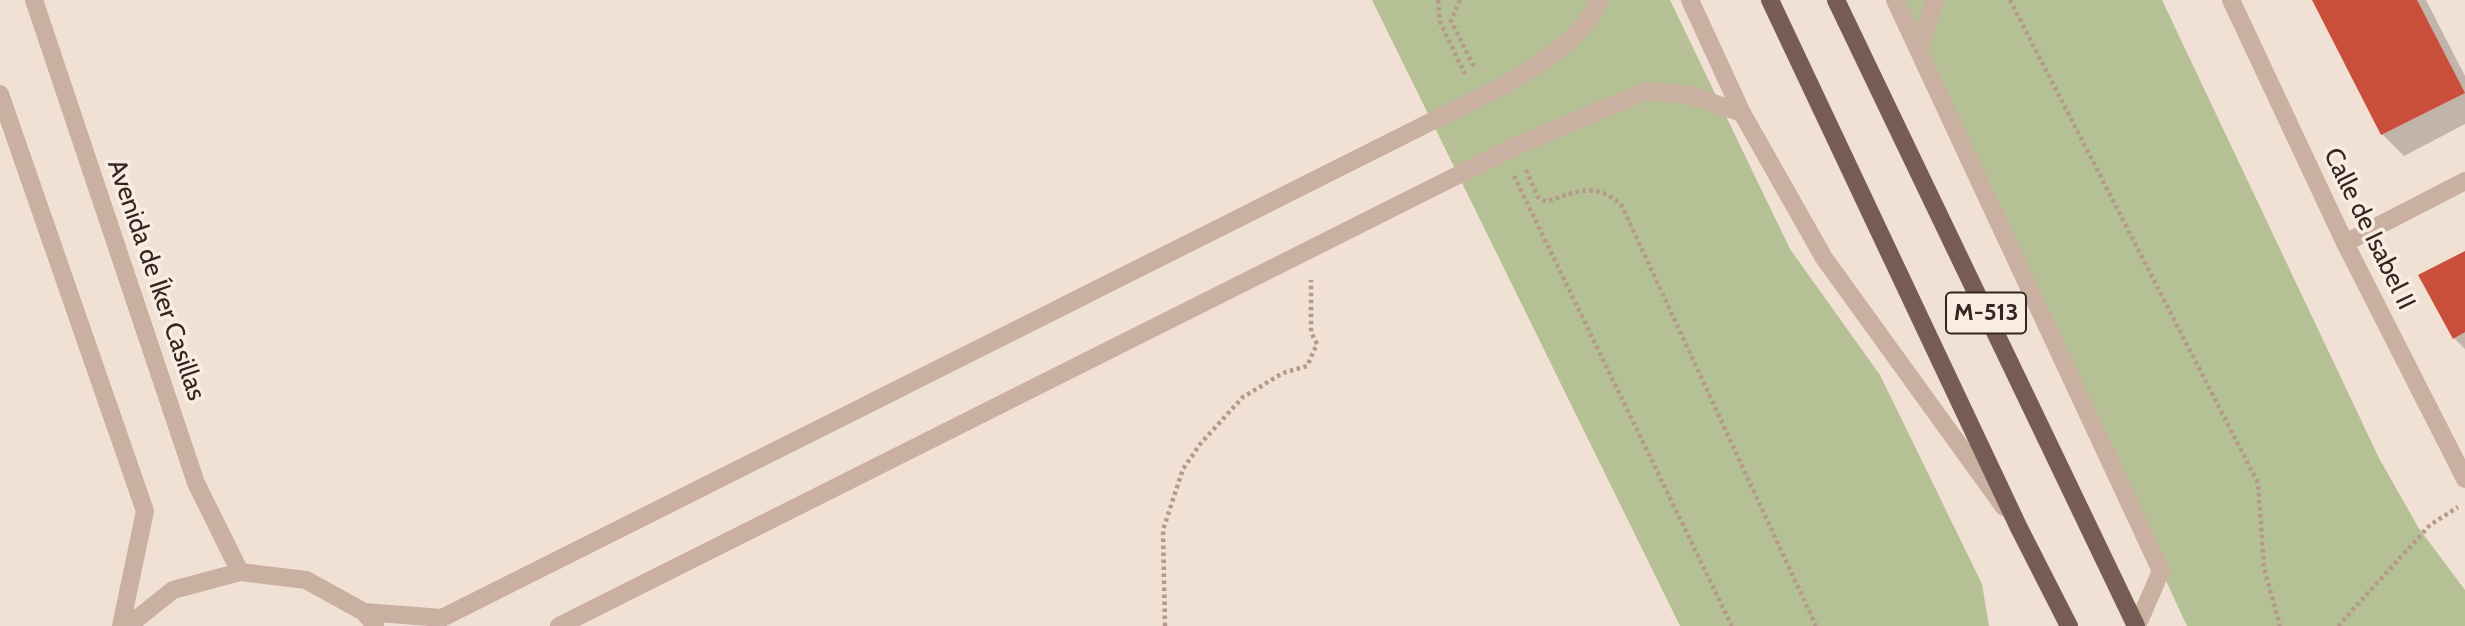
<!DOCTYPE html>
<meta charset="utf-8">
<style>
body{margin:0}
canvas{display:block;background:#f1e1d5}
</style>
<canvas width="2465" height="626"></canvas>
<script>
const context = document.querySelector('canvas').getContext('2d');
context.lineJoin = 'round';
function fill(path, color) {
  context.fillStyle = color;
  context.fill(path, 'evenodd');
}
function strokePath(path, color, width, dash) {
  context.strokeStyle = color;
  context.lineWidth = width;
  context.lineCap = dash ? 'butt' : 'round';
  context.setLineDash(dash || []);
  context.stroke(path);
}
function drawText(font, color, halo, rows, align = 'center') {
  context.font = font + ' Cabin,sans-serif';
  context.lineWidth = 7;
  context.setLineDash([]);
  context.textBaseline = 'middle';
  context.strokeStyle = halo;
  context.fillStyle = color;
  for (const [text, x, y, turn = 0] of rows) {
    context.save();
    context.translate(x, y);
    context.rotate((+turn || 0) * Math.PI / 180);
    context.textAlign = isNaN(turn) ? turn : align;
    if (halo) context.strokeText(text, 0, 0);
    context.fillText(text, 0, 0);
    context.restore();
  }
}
const green = new Path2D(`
 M1372 0H1670L1790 249 1880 375 1982 584 1989 626H1680Z
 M1895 0H2162L2379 458 2418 527 2465 590V626H2187Z`);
const shadow = new Path2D(`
 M2314 0H2426L2465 76V124L2404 156 2382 134Z
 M2465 253V349L2454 338Z`);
const building = new Path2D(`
 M2312 0H2417L2465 93 2381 135Z
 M2465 251V332L2453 339 2418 275Z`);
const path = new Path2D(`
 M1438 0 1440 22 1465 74
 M1460 0 1451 21 1475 69
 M2010 0 2258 483 2264 568 2280 626
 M1526 170 1538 197 1546 202C1576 191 1597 181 1622 206L1816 626
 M1514 176 1732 626
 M1165 626 1163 530 1183 469 1201 443 1243 397 1283 373 1307 366 1317 344 1311 332V280
 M2338 626 2430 525 2458 507`);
const street = new Path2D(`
 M34 0 196 483 240 572
 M1690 0 1742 113 1824 258 2004 507
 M1895 0 2161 571 2137 626
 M2231 0 2345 243 2465 479
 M1919 50 1935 0
 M0 94 145 511 121 626
 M2345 243 2465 181
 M364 612 442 618 1508 83C1543 61 1583 40 1599 0
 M128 626 173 590 240 572 306 580 364 612 375 626
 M559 626 1516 146 1646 91 1690 95 1742 113`);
const primary = new Path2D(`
 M1770 0 2019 528 2069 626
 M1836 0 2136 626`);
const shields = [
 [1986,313,80]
];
const shieldNames = [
 ["M-513",1986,313]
];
const streetNames = [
 ["Calle de Isabel II",2369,229,64],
 ["Avenida de Íker Casillas",156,280,71]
];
fill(green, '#b6c095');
fill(shadow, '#0003');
fill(building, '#ca4f3a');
strokePath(path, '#b5998b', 4.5, [3.5, 3.5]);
strokePath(street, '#c9b0a1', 18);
strokePath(primary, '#765c54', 18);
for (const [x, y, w] of shields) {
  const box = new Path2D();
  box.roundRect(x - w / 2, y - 20.5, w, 41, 5);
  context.fillStyle = '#f9ece1';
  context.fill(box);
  strokePath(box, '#332724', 2);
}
drawText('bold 24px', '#332724', null, shieldNames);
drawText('26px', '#332724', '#f9ece1', streetNames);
</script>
